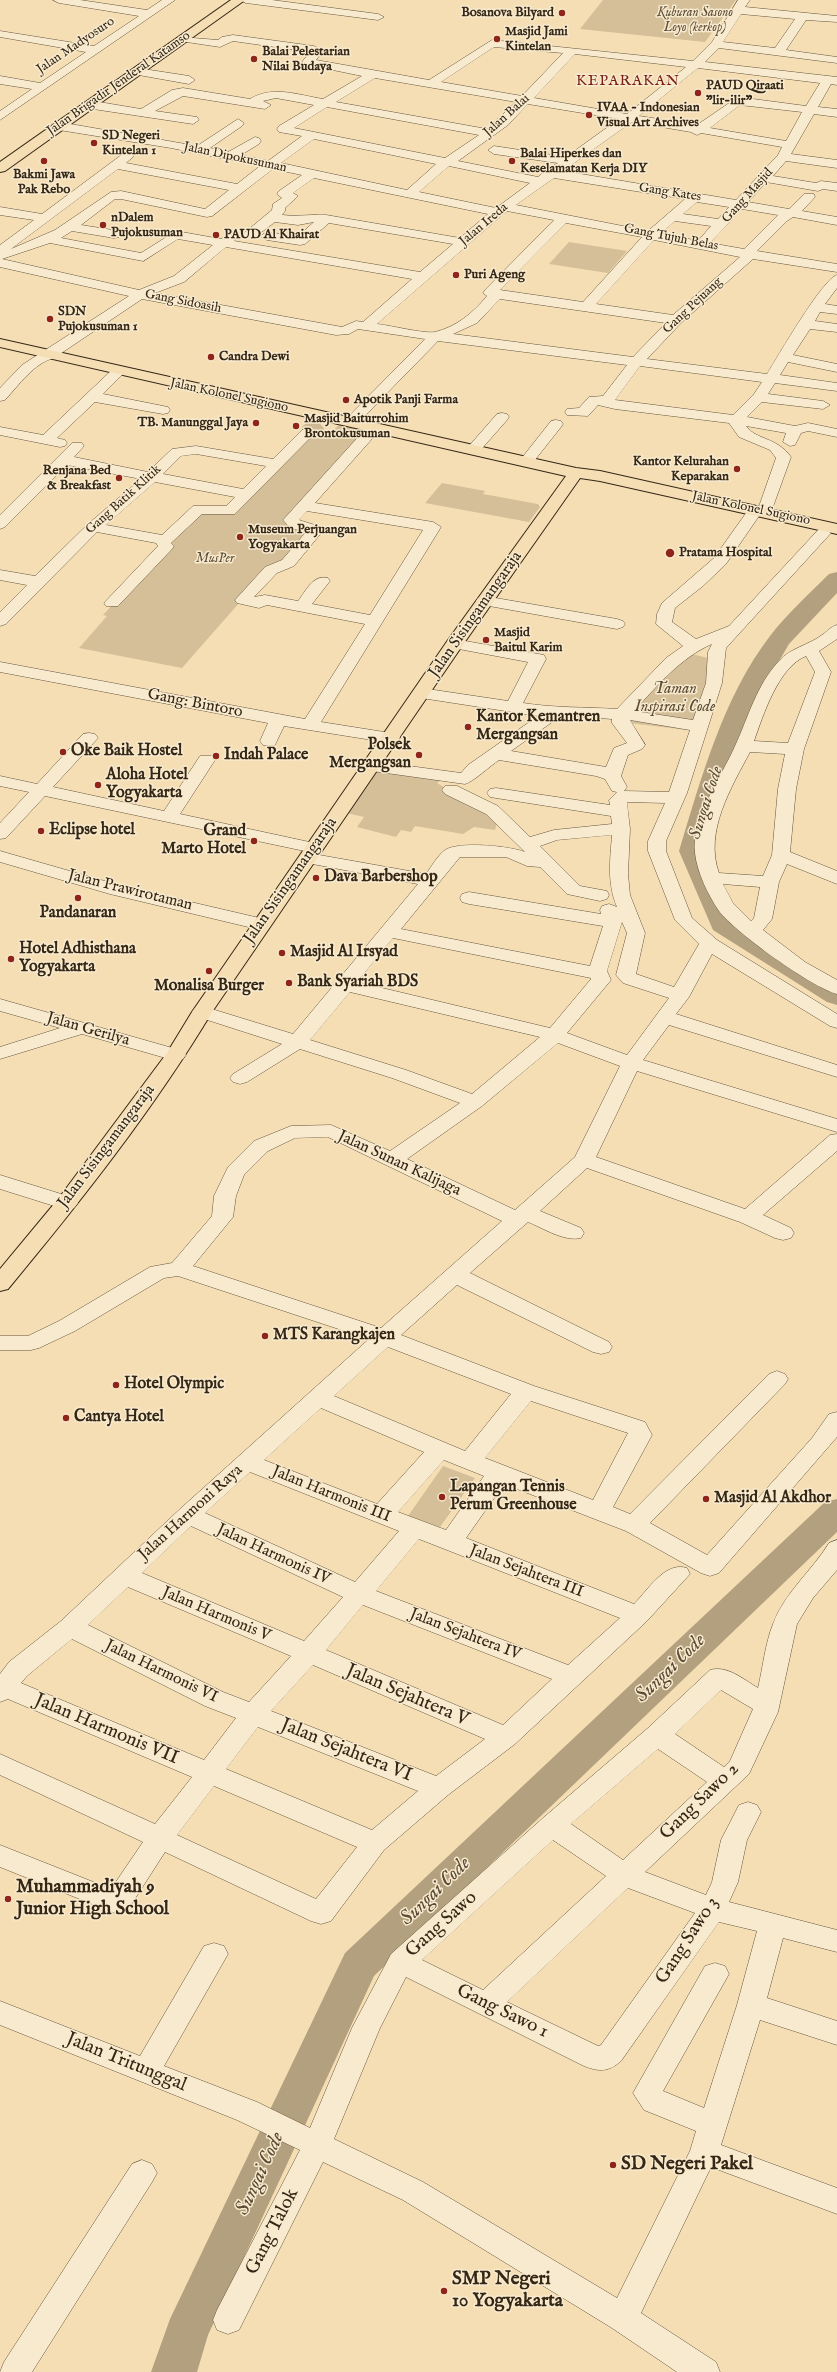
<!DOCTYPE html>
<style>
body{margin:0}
canvas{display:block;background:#f5deb4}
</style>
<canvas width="837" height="2372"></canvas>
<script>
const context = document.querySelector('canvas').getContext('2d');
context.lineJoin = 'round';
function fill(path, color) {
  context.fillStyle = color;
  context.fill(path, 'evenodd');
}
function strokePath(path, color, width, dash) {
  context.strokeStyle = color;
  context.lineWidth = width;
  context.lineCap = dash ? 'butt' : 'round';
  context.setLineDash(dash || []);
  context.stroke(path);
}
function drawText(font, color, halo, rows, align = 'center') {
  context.font = font + ' "IM FELL English",serif';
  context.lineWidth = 3;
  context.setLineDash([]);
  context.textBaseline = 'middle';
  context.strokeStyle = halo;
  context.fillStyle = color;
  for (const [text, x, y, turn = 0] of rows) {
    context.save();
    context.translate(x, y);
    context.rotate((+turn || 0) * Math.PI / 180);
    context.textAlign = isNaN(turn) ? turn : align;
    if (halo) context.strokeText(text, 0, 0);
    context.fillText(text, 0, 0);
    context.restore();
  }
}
const green = new Path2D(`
 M603 0H736L705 42 580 29Z
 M569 242 627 251 608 273 549 264Z
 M339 425 368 431 285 522 290 525 309 529 282 563 263 568 269 569 182 668 79 648 107 616 103 615 152 563 198 509 234 512 312 435 324 438Z
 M442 483 485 491 483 494 538 504 540 507 529 522 425 503Z
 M688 653 716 660 696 731 629 723 622 715Z
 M375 768 445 777 437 783 498 820 495 830 474 827 463 834 415 826 411 832 401 830 396 837 357 827 364 817 342 812Z
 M443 1466 475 1478 440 1527 408 1516Z`);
const river = new Path2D(`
 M837 572V593L789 644 756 701 725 785 705 851 735 919 837 984V1005L827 1002 713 930 679 851C701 779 723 697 770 636 787 614 809 594 829 574Z
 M837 1499V1532L374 1976 208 2335 197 2372H151L170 2319 345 1953 825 1502Z`);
const minorTunnel = new Path2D(`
 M307 433 327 417`);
const minor = new Path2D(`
 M53 0H80L147 10 162 0H175L0 120V111L32 89 0 84V76L40 83 86 52 0 37V31L94 46 139 16 59 3Z
 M240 0H272L378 14 384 17 378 20 246 3Z
 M738 0H750L745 7 837 16V22L806 20 786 50 837 57V63L719 48 705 62 837 77V85L831 84 818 107 837 109V117L814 114 791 154 837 160V168L786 161 773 176 816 183 821 181 837 183V191L823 189 818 191 766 182 748 202 789 209 804 194H814L815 197 802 211 837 217V225L793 217 787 221 757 251 837 264V272L753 259 681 323 647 359 767 374C777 358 823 278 837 275V288L825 304 837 306V314L820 312 815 321 837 324V332L810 329 793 355 837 364V372L788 362 780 375 837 383V391L775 383 768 394 823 401 830 405 823 409 762 402 747 417 795 426 808 423 837 429V437L808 431 801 433 795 445 790 446 783 442 786 433 746 426C756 440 777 437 791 457L770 515 765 517 757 512 776 458 770 450 739 437 729 423 615 409 598 405 588 416 567 415 565 412 567 409 579 408 589 397 603 396 627 365 438 341 356 425 351 426 344 422 346 419 425 339 358 329 349 334 336 335 142 299 54 358C34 363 19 385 5 400L0 401V388L22 365 129 296 0 267V245L34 220 0 215V207L42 214 124 153 128 152 134 156 126 163 237 184 260 166 171 148 59 130 55 129 53 126 55 123 59 122 197 146 238 119 244 123 242 126 210 148 228 152 255 137 259 138 261 141 259 144 241 155 268 161 302 136 279 132 277 129 279 126 314 105 276 98 263 101 271 105 265 109 183 96 155 111 197 117 199 120 193 124 93 109 87 105 93 101 141 109 172 90 183 88 250 99C273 85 298 95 323 99L362 76 304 64 302 62 310 52 233 41 220 47 180 41 178 39 180 37 218 40 222 37 233 35 314 46 323 51 316 60 429 80 492 40 693 61 712 42ZM741 14 795 19 775 48 723 42ZM494 47 563 53 522 96 441 82ZM575 54 686 67 627 114 534 98ZM698 68 820 83 806 106 738 97 697 125 639 116ZM375 78 516 102 487 129 336 102ZM528 104 619 119 566 157 494 146 488 150 494 154 558 163 545 170 538 177 458 161 508 125ZM740 105 802 112 786 141 710 128ZM327 107 479 135 445 158 294 128ZM632 122 691 132 697 135 701 133 782 147 778 155 736 200 563 171ZM314 139 436 164 407 190 281 163ZM449 166 530 183 496 208 419 192ZM118 169 229 190 205 209 121 191 111 192 55 230 11 249ZM273 169 302 175 279 191 277 194 282 198 273 204 272 210 243 234 245 237H255L275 222 298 225 314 222 297 237 267 232 260 236 267 240 300 245 305 244 329 223 453 244 420 272 234 241 237 238 230 234 221 239 176 231 141 253 61 238 72 231 114 238 119 237 121 234 119 231 81 225 115 199H121L207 217 212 216ZM314 178 488 214 460 238 326 215C311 214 297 217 282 215L285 211V208L298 196 293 193ZM554 178 685 199 648 231 516 205ZM697 202 729 207 718 219 683 214ZM742 209 778 215 744 249 710 243ZM507 211 554 220 485 290 483 293 487 296C473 313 456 327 435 332 424 334 389 325 377 324ZM675 221 711 226 698 241 661 233ZM566 223 642 237 583 302 500 290ZM178 239 213 245 174 276 139 290 2 259 50 243 143 261ZM654 240 740 257 673 315 596 304ZM226 247 412 279 363 322 356 321 342 327 155 293 184 282ZM500 299 666 323 633 357 453 334 477 323ZM640 366 762 382 754 394 733 415 615 400Z
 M137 68 189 76 195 80 189 84 133 74 131 72 133 70Z
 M119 367 126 371 103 394 168 407 170 410 168 413 163 414 95 402 57 438 65 440 67 443 65 446 60 447 0 435V427L43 435 114 368Z
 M502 413 507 414 509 417 507 420 478 453H468L466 450 468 447 497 414Z
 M556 420 561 421 563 424 561 427 531 465H521L519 462 521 459 551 421Z
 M374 424 379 425 381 428 379 431 315 503 433 522 441 527 321 722 397 734 400 738 397 742 391 743 284 726 275 745H263L260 741 268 723 0 672V662L305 719 365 624 267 605 259 608 237 603 235 600 265 567 282 560 306 532 290 528 283 520 369 425ZM307 511 423 530 370 615 312 604 330 581 328 578C313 574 306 591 298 601L265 595 254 597 277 573 294 566 322 532 318 526 299 520Z
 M307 429 314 433 312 436 235 514H202L171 543 174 546 172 549 118 606H106L104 603 158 546 156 543 97 532 6 624 0 626V612L27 585 0 580V570L35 576 88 524 141 479 67 465 5 527 0 529V515L72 443H82L84 446 74 457 148 472 172 449 196 446 273 459 302 430ZM196 454 266 466 243 489 163 474 181 456ZM155 482 235 497 226 506H193L162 535 106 525Z
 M751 511 759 516 726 564 703 586 675 608 672 622 696 639 729 626 818 530 823 528 831 533 726 648 722 683 687 793 666 841V851L692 918 717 940 837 1014V1028L830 1026 712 954 689 997 676 1014 837 1065V1077L669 1025 643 1060 837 1119V1132L637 1071 596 1157 745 1209 830 1135 837 1134V1151L763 1215 791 1228 794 1233 791 1238 783 1240 775 1238 740 1222 587 1168 540 1211 581 1228 584 1233 581 1238C564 1242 543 1228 528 1222L470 1273 609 1342 612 1347 609 1352 601 1354 593 1352 457 1285 401 1335 534 1386 645 1422 652 1435 613 1507 630 1514 769 1374 777 1371 785 1374 788 1379 785 1384 650 1523 707 1555 812 1438 829 1414 837 1412V1437L719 1573 710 1576 701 1573 626 1531 504 1484 466 1538 634 1604C648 1590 665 1561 687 1568L690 1574 647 1621 515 1744 448 1795 384 1850 331 1921 321 1924 311 1921 165 1852 127 1911 117 1914 0 1867V1845L111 1889 143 1842 0 1775V1754L155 1824 192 1777 8 1699 0 1702V1674L9 1662 61 1621 180 1509 369 1339 178 1276 164 1278 75 1331 39 1348 31 1350H0V1336H28L59 1321 150 1267 172 1263 212 1216 214 1196 228 1167 254 1141 291 1126 331 1125 390 1151 460 1103 392 1078 300 1049 247 1082 240 1084 233 1082 230 1078 233 1074 282 1044 195 1016 192 1012 195 1008 202 1006 293 1034 418 884 302 862 299 858 302 854 308 853 426 874C431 867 438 855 445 850 459 841 510 846 525 852L486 814 445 794 442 790 445 786H457L498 806 530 837 554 830 612 824 611 816 496 798 490 797 487 793 490 789 496 788 610 805 609 800 617 792 612 791 605 779 596 776 499 760C490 766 473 782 465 784L372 771 366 770 363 766 366 762 372 761 461 773 468 765 538 716 415 697 413 693 415 689 421 688 508 701 528 662 448 647 446 644 448 641 454 639 544 655 546 659 523 703C554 708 585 707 617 709L666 658 683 646 656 624 657 614 662 603 714 558 746 513ZM712 644 708 652 706 683 693 720 634 711C657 686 680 658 712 644ZM571 716 612 719V723L627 743 614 748 606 767 511 751 558 718ZM630 720 690 730 669 792 624 791 627 787 621 776 628 755 642 749 645 745ZM627 802 665 803 648 841V851L675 920 699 944 674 987 636 974 645 933 630 895 628 874 630 829ZM612 835C610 860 607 884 617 907L609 904 602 906 600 910 601 914 469 892 462 894 460 898 462 902 469 904 603 926 590 966 401 929 460 857H506L527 866 540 867 567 894 600 901 607 899 609 895 607 891 580 886 540 846 557 840ZM622 922 627 933 616 975 623 983 669 998 627 1055 567 1033 611 980 607 971ZM393 938 591 978V979L550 1028 357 982ZM350 992 540 1037 472 1094 406 1070 310 1040ZM558 1043 620 1066 575 1157 515 1210 407 1159 482 1106ZM328 1137 502 1221 381 1328 193 1266 233 1217 236 1196 244 1175 268 1151 295 1138ZM388 1347 511 1394 465 1451 334 1396ZM531 1401 628 1433 593 1500 485 1458ZM321 1408 424 1452 377 1504 264 1460ZM444 1460 484 1476 446 1530 398 1512ZM250 1472 399 1531 355 1582 205 1513ZM191 1526 343 1597 304 1641 142 1573ZM419 1539 442 1548 620 1618 568 1665 376 1591ZM128 1587 291 1656 249 1702 223 1692 88 1625ZM363 1605 552 1679 503 1725 326 1650ZM72 1639 205 1706 236 1718 204 1760 21 1683 27 1676ZM313 1665 485 1739 436 1776 271 1711ZM258 1727 418 1791 372 1830 226 1769ZM214 1786 357 1847 316 1899 177 1835Z
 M484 596 617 619 623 621 625 624 623 627 617 629 478 604 476 601 478 598Z
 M837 625V639L819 651 831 672 804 749 796 789 790 852 837 871V884L787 864 779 882 772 919 763 930 805 962 837 980V994C811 987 736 933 719 911 708 895 697 872 695 853 691 819 722 776 735 746 749 716 756 686 779 661 790 648 809 645 822 635 828 631 830 627 837 625ZM806 656 815 672 788 743 754 741C763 716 778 667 806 656ZM750 752 785 754 778 789 772 855 763 876 719 873C704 832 731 788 750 752ZM723 884 760 887 754 918 751 921 733 903Z
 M89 733 95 734 98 738 53 787 164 811 200 756H212L215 760 180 814 314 843 320 844 323 848 320 852 314 853 45 796 6 838 0 839V823L29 792 0 786V776L37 784 83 734Z
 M0 851 122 886 268 920 270 924 268 928 261 930 110 894 0 862Z
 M0 999 183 1051 186 1055 183 1059 176 1061 82 1034 0 1059V1047L60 1028 0 1011Z
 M0 1175 74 1198 78 1203 74 1208 67 1210 0 1189Z
 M837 1540V1570L813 1598 797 1624 778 1712 749 1774 645 1872 706 1895 712 1882 721 1840 739 1805 748 1802 757 1805 761 1812 747 1840 738 1882 729 1902 837 1930V1952L783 1938 767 1998 837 2021V2045L760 2020 721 2145 837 2188V2214L711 2167 641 2313 716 2362 720 2372H677L612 2328 403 2200 323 2162 239 2330 228 2334 217 2330 213 2320 217 2310 300 2150 237 2120 0 2025V2001L140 2056 204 1946 214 1943 224 1946 228 1954 164 2066 257 2102 310 2128 352 2028 391 1954 543 1818 648 1728 710 1670C727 1665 743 1679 758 1688 763 1667 765 1644 773 1624 784 1593 812 1571 829 1543ZM721 1690 753 1709 730 1761 724 1767 675 1734ZM658 1749 707 1782 623 1860 571 1824ZM553 1840 606 1876 483 1990 422 1960ZM628 1888 695 1913 601 2045 598 2046 507 2002ZM719 1922 757 1931 737 2005 704 2108 663 2091 729 1974 725 1966 715 1963 705 1966 633 2093 644 2110 696 2131 690 2151 617 2298 423 2182 334 2139 380 2028 406 1977 584 2066C599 2072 609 2072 621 2061Z
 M142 2160 152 2164 157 2173 152 2182 32 2372H0L4 2362 132 2164Z`);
const major = new Path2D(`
 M231 0H245L5 171 0 172V162Z
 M0 339 576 468 600 471 837 524V534L600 481 580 478 462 646 212 1012C153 1110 81 1201 8 1289L0 1291V1269L59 1198 167 1053 192 1012 448 640 566 476 0 347Z`);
const markers = [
 [562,13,4,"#8f2418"],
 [497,39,4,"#8f2418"],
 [254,59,4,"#8f2418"],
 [698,93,4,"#8f2418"],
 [589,115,4,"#8f2418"],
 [94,143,4,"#8f2418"],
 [44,161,4,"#8f2418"],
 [512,161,4,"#8f2418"],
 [103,225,4,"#8f2418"],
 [216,235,4,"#8f2418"],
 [456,275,4,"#8f2418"],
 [50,319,4,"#8f2418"],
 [211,357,4,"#8f2418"],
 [346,400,4,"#8f2418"],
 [256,423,4,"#8f2418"],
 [296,426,4,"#8f2418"],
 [737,469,4,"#8f2418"],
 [119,478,4,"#8f2418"],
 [240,537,4,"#8f2418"],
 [670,553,5,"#8f2418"],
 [486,640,4,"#8f2418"],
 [468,727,4,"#8f2418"],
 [63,752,4,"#8f2418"],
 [419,755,4,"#8f2418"],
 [216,756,4,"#8f2418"],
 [98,785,4,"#8f2418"],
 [41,831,4,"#8f2418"],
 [254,841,4,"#8f2418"],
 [316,878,4,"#8f2418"],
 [78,898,4,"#8f2418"],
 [282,953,4,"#8f2418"],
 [11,959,4,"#8f2418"],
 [209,971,4,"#8f2418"],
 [289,983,4,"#8f2418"],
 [265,1336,4,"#8f2418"],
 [116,1385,4,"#8f2418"],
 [66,1418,4,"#8f2418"],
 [442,1497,4,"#8f2418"],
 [706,1499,4,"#8f2418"],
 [8,1899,4,"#8f2418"],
 [613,2165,4,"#8f2418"],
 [444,2291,4,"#8f2418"]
];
const farPoinames = [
 ["Bosanova Bilyard",554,13,"right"],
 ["Masjid Jami",505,32],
 ["Kintelan",505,47],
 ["Balai Pelestarian",262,52],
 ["Nilai Budaya",262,67],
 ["PAUD Qiraati",706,86],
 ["\"lir-ilir\"",706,101],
 ["IVAA - Indonesian",597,108],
 ["Visual Art Archives",597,123],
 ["SD Negeri",102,136],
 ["Kintelan 1",102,151],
 ["Balai Hiperkes dan",520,154],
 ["Keselamatan Kerja DIY",520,169],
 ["Bakmi Jawa",44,175,"center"],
 ["Pak Rebo",44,190,"center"],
 ["nDalem",111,218],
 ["Pujokusuman",111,233],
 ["PAUD Al Khairat",224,235],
 ["Puri Ageng",464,275],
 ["SDN",58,312],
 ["Pujokusuman 1",58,327],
 ["Candra Dewi",219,357],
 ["Apotik Panji Farma",354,400],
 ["Masjid Baiturrohim",304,419],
 ["Brontokusuman",304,434],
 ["TB. Manunggal Jaya",248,423,"right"],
 ["Kantor Kelurahan",729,462,"right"],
 ["Keparakan",729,477,"right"],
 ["Renjana Bed",111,471,"right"],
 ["& Breakfast",111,486,"right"],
 ["Museum Perjuangan",248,530],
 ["Yogyakarta",248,545],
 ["Pratama Hospital",679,553],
 ["Masjid",494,633],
 ["Baitul Karim",494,648]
];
const farParknames = [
 ["Kuburan Sasono",695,13],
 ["Loyo (kerkop)",695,28],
 ["MusPer",215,559]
];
const farStreetnames = [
 ["Jalan Madyosuro",76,46,-34],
 ["Jalan Brigadir Jenderal Katamso",119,84,-35],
 ["Jalan Balai",507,116,-42],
 ["Jalan Dipokusuman",235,158,12],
 ["Gang Kates",670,193,9],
 ["Gang Masjid",748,196,-48],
 ["Jalan Ireda",484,225,-40],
 ["Gang Tujuh Belas",671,238,11],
 ["Gang Sidoasih",183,302,11],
 ["Gang Pejuang",693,306,-43],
 ["Jalan Kolonel Sugiono",229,396,12],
 ["Gang Batik Klitik",124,500,-42],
 ["Jalan Kolonel Sugiono",751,509,12]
];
const farQuarternames = [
 ["KEPARAKAN",628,82]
];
const streetNames = [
 ["Jalan Sisingamangaraja",476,615,-55],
 ["Gang: Bintoro",195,704,11],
 ["Jalan Sisingamangaraja",291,881,-55],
 ["Jalan Prawirotaman",130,891,14],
 ["Jalan Gerilya",88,1030,16],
 ["Jalan Sisingamangaraja",107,1147,-53],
 ["Jalan Sunan Kalijaga",399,1164,25],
 ["Jalan Harmonis III",331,1495,22],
 ["Jalan Harmoni Raya",191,1513,-42],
 ["Jalan Harmonis IV",273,1555,25],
 ["Jalan Sejahtera III",526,1572,21],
 ["Jalan Harmonis V",216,1615,23],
 ["Jalan Sejahtera IV",465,1635,21],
 ["Jalan Harmonis VI",161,1672,26]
];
const parkNames = [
 ["Taman",675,690],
 ["Inspirasi Code",675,708]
];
const poiNames = [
 ["Kantor Kemantren",476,718],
 ["Mergangsan",476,736],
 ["Polsek",411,746,"right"],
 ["Mergangsan",411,764,"right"],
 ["Oke Baik Hostel",71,752],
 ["Indah Palace",224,756],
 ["Aloha Hotel",106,776],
 ["Yogyakarta",106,794],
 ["Eclipse hotel",49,831],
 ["Grand",246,832,"right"],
 ["Marto Hotel",246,850,"right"],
 ["Dava Barbershop",324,878],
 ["Pandanaran",78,914,"center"],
 ["Hotel Adhisthana",19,950],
 ["Yogyakarta",19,968],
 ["Masjid Al Irsyad",290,953],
 ["Bank Syariah BDS",297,983],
 ["Monalisa Burger",209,987,"center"],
 ["MTS Karangkajen",273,1336],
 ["Hotel Olympic",124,1385],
 ["Cantya Hotel",74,1418],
 ["Lapangan Tennis",450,1488],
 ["Perum Greenhouse",450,1506],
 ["Masjid Al Akdhor",714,1499]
];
const waterNames = [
 ["Sungai Code",707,803,-72]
];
const nearStreetnames = [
 ["Jalan Sejahtera V",407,1696,23],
 ["Jalan Harmonis VII",106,1730,23],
 ["Jalan Sejahtera VI",346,1751,22],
 ["Gang Sawo 2",700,1802,-44],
 ["Gang Sawo",442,1925,-42],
 ["Gang Sawo 3",688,1941,-57],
 ["Gang Sawo 1",502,2012,26],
 ["Jalan Tritunggal",126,2063,22],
 ["Gang Talok",273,2232,-63]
];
const nearPoinames = [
 ["Muhammadiyah 9",16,1888],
 ["Junior High School",16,1910],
 ["SD Negeri Pakel",621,2165],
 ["SMP Negeri",452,2280],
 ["10 Yogyakarta",452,2302]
];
const nearWaternames = [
 ["Sungai Code",671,1669,-44],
 ["Sungai Code",436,1892,-44],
 ["Sungai Code",261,2174,-65]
];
fill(green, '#d4bf99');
fill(river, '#b3a07e');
strokePath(minorTunnel, '#ceb994', 16, [16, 8]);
strokePath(minor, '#64553e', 1);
strokePath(major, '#342716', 2);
fill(minor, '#f8eace');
fill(major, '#f5deb4');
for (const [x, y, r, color] of markers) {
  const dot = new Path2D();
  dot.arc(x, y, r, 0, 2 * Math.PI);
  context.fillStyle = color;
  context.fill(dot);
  strokePath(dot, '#f8eace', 1.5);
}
drawText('bold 13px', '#342716', '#f8eace', farPoinames, 'left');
drawText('italic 13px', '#5c4d37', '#f8eace', farParknames);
drawText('13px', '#342716', '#f8eace', farStreetnames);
context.letterSpacing = '1px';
drawText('15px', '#7a1f14', '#f8eace', farQuarternames);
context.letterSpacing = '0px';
drawText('16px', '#342716', '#f8eace', streetNames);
drawText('italic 16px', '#5c4d37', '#f8eace', parkNames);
drawText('bold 16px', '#342716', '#f8eace', poiNames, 'left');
drawText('italic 17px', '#5a4b35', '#f8eace', waterNames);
drawText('19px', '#342716', '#f8eace', nearStreetnames);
drawText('bold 19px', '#342716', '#f8eace', nearPoinames, 'left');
drawText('italic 20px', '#5a4b35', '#f8eace', nearWaternames);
</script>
